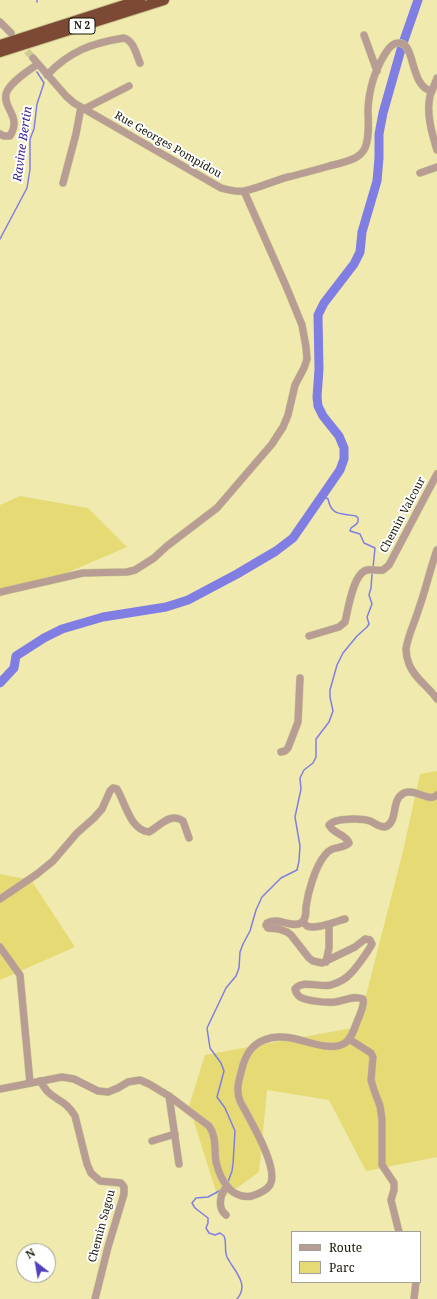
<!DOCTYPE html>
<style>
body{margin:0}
#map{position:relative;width:437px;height:1299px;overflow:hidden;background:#f0eaae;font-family:"Noto Serif",serif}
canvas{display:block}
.legend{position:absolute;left:291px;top:1231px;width:130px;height:52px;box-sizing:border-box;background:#fff;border:1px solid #a2a199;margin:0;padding:5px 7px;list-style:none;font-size:12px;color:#161400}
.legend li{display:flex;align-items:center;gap:8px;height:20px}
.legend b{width:20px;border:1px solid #a2a199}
.north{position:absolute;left:16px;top:1243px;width:40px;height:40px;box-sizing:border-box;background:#fff;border:1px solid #a2a199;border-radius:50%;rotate:329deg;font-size:11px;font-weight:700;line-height:16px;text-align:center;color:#161400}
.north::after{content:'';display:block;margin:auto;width:14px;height:18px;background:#5141b9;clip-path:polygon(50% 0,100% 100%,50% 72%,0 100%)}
</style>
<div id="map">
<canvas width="437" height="1299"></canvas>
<ul class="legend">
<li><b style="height:5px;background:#b79d93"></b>Route</li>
<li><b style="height:11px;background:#e5da74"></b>Parc</li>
</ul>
<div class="north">N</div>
</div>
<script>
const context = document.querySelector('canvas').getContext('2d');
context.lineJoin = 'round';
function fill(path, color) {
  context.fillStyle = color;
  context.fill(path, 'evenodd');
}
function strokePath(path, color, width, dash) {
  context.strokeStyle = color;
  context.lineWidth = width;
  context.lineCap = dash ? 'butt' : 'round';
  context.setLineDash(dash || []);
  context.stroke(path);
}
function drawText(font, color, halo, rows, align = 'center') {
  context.font = font + ' "Noto Serif",serif';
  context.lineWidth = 4;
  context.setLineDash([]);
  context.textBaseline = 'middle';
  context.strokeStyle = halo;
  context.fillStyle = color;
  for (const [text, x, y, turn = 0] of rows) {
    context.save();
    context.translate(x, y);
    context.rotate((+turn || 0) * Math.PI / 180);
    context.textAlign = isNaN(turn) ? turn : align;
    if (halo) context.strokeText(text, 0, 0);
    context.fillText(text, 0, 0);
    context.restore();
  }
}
const green = new Path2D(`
 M20 496 88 508 127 547 57 577 0 597V505Z
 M437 771V1157L366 1171 329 1100 267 1090 259 1172 219 1201 189 1106 205 1055 358 1027 403 851 420 774Z
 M0 874 31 880 75 947 0 980Z`);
const stream = new Path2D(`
 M37 0V2
 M0 239 27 188 30 169V139L34 129 37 104 44 83 37 72
 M323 496 328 499C332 517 341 513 356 516L358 518C359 524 355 525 351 528L350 531 360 534 364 543 375 548 373 568
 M228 1182 232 1171 233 1164 235 1131 225 1108 217 1097 224 1071 221 1063 210 1048 207 1028 226 988 236 976 239 968 240 952 243 944 250 931 256 910 262 897 281 878 297 870 299 861 300 846 295 817 301 789 300 778 304 770 313 763 316 757V739L329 722 333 711 330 697V690L337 665 343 653 357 636 367 627 369 624 367 617 372 604 369 595 371 588 372 574
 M221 1190 208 1197 196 1198 192 1203 195 1208 208 1218V1223L206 1228 209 1233 215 1235 220 1233 224 1236C227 1243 224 1250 227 1257 234 1271 250 1284 237 1299`);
const river = new Path2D(`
 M0 683 14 668 16 656 44 638 62 629 103 617 166 607 188 600 237 574 276 551 293 538 340 470 344 459V448L339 436 323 416 318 406 317 397 319 369 318 315 324 303 354 264 360 252 362 232 377 181 379 158V134L383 113 402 46 418 0`);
const minorTunnel = new Path2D(`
 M20 43 33 58`);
const minor = new Path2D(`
 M0 22 11 33
 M364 35 377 71
 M33 58 66 96 74 103 221 188C228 190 236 192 244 191 259 188 273 181 288 177 301 174 315 170 329 166 337 164 347 162 355 158 359 156 363 152 365 148 370 136 368 121 368 109 369 90 375 70 385 54 388 49 392 43 398 43 416 41 409 87 432 91
 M47 75C70 51 92 43 124 38 134 41 136 54 140 63
 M437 78C435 84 432 90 430 96 426 113 432 134 437 150
 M84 109 129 86
 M0 134 4 136H10C22 116 3 109 6 94 9 83 29 70 38 64
 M420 173 437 167
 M63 183 76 134 81 107
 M437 550C430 569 426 589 419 608 415 622 408 635 406 649 406 654 407 659 409 664 414 678 429 687 437 699
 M0 592 83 573 127 572 135 570 154 558 167 546 217 508 272 444 283 427 288 415 295 385 304 368 307 359 306 347 302 325 286 286 244 191
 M309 636 339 627 345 622C348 610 353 573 367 570 372 569 378 571 383 570L389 565 437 474
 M281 752 285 751 288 748 298 722 300 678
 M0 899 37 874 53 861 77 833 94 818 102 809 110 791 113 788 117 789C125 802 130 830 149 832 160 826 170 812 183 821L189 838
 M303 922C304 923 306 925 307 926 315 930 337 921 345 919
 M0 947 20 975 30 1083
 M326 962 329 948V924
 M349 1039 371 1053 373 1057 371 1080 374 1090 380 1106 382 1119V1165L394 1183V1190L391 1200 399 1232
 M40 1081C43 1085 45 1089 48 1092 59 1102 66 1101 75 1116L87 1164 91 1173 100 1181 121 1183 124 1187V1194L108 1247 95 1299
 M0 1089 62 1077 74 1079 98 1091 108 1092 118 1088 128 1082 140 1080 149 1084 169 1096 209 1126C217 1137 214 1150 216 1162 218 1170 222 1181 228 1187 233 1194 243 1198 252 1196 258 1194 266 1191 270 1185 280 1168 248 1117 240 1101 235 1088 240 1078 243 1065 247 1053 252 1045 264 1040 291 1028 325 1056 345 1043 351 1039 354 1030 357 1022 359 1016 365 1006 363 999 354 995 344 1001 335 1002 327 1003 307 1001 300 997 297 995 296 993 295 989 303 979 320 988 331 985 337 983 346 979 350 974 355 970 369 950 372 944L370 940 365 939 355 947 322 963 313 961 309 958 291 935 287 932 279 929 268 928 266 925 267 923C278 916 294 930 302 922 306 919 306 912 306 907 308 892 315 867 325 855 332 845 341 850 349 843 346 834 333 834 329 825 334 818 361 818 370 821 375 823 378 827 385 827 399 822 390 800 404 793 416 788 428 803 437 795
 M169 1096 179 1164
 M152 1141 175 1134
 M226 1215C217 1208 220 1194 227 1186
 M414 1299 416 1282`);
const highway = new Path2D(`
 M0 45 140 0
 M0 52 164 0`);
const shields = [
 [82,26,26]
];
const shieldNames = [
 ["N 2",82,26]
];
const streetNames = [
 ["Rue Georges Pompidou",168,145,30],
 ["Chemin Valcour",403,515,-62],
 ["Chemin Sagou",102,1226,-75]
];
const waterNames = [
 ["Ravine Bertin",23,144,-82]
];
fill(green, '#e5da74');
strokePath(stream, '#817ee3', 1.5);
strokePath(river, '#817ee3', 9);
strokePath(minorTunnel, '#cfca94', 7, [7, 3.5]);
strokePath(minor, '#cdc892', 8);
strokePath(highway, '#cdc892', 12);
strokePath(minor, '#b79d93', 7);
strokePath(highway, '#7c4934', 10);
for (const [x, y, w] of shields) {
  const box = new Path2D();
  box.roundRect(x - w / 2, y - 8, w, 16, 3);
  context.fillStyle = '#fff';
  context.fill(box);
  strokePath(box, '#161400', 1);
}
drawText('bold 10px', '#161400', null, shieldNames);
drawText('11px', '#161400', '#fff', streetNames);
drawText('italic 12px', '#392097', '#fff', waterNames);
</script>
